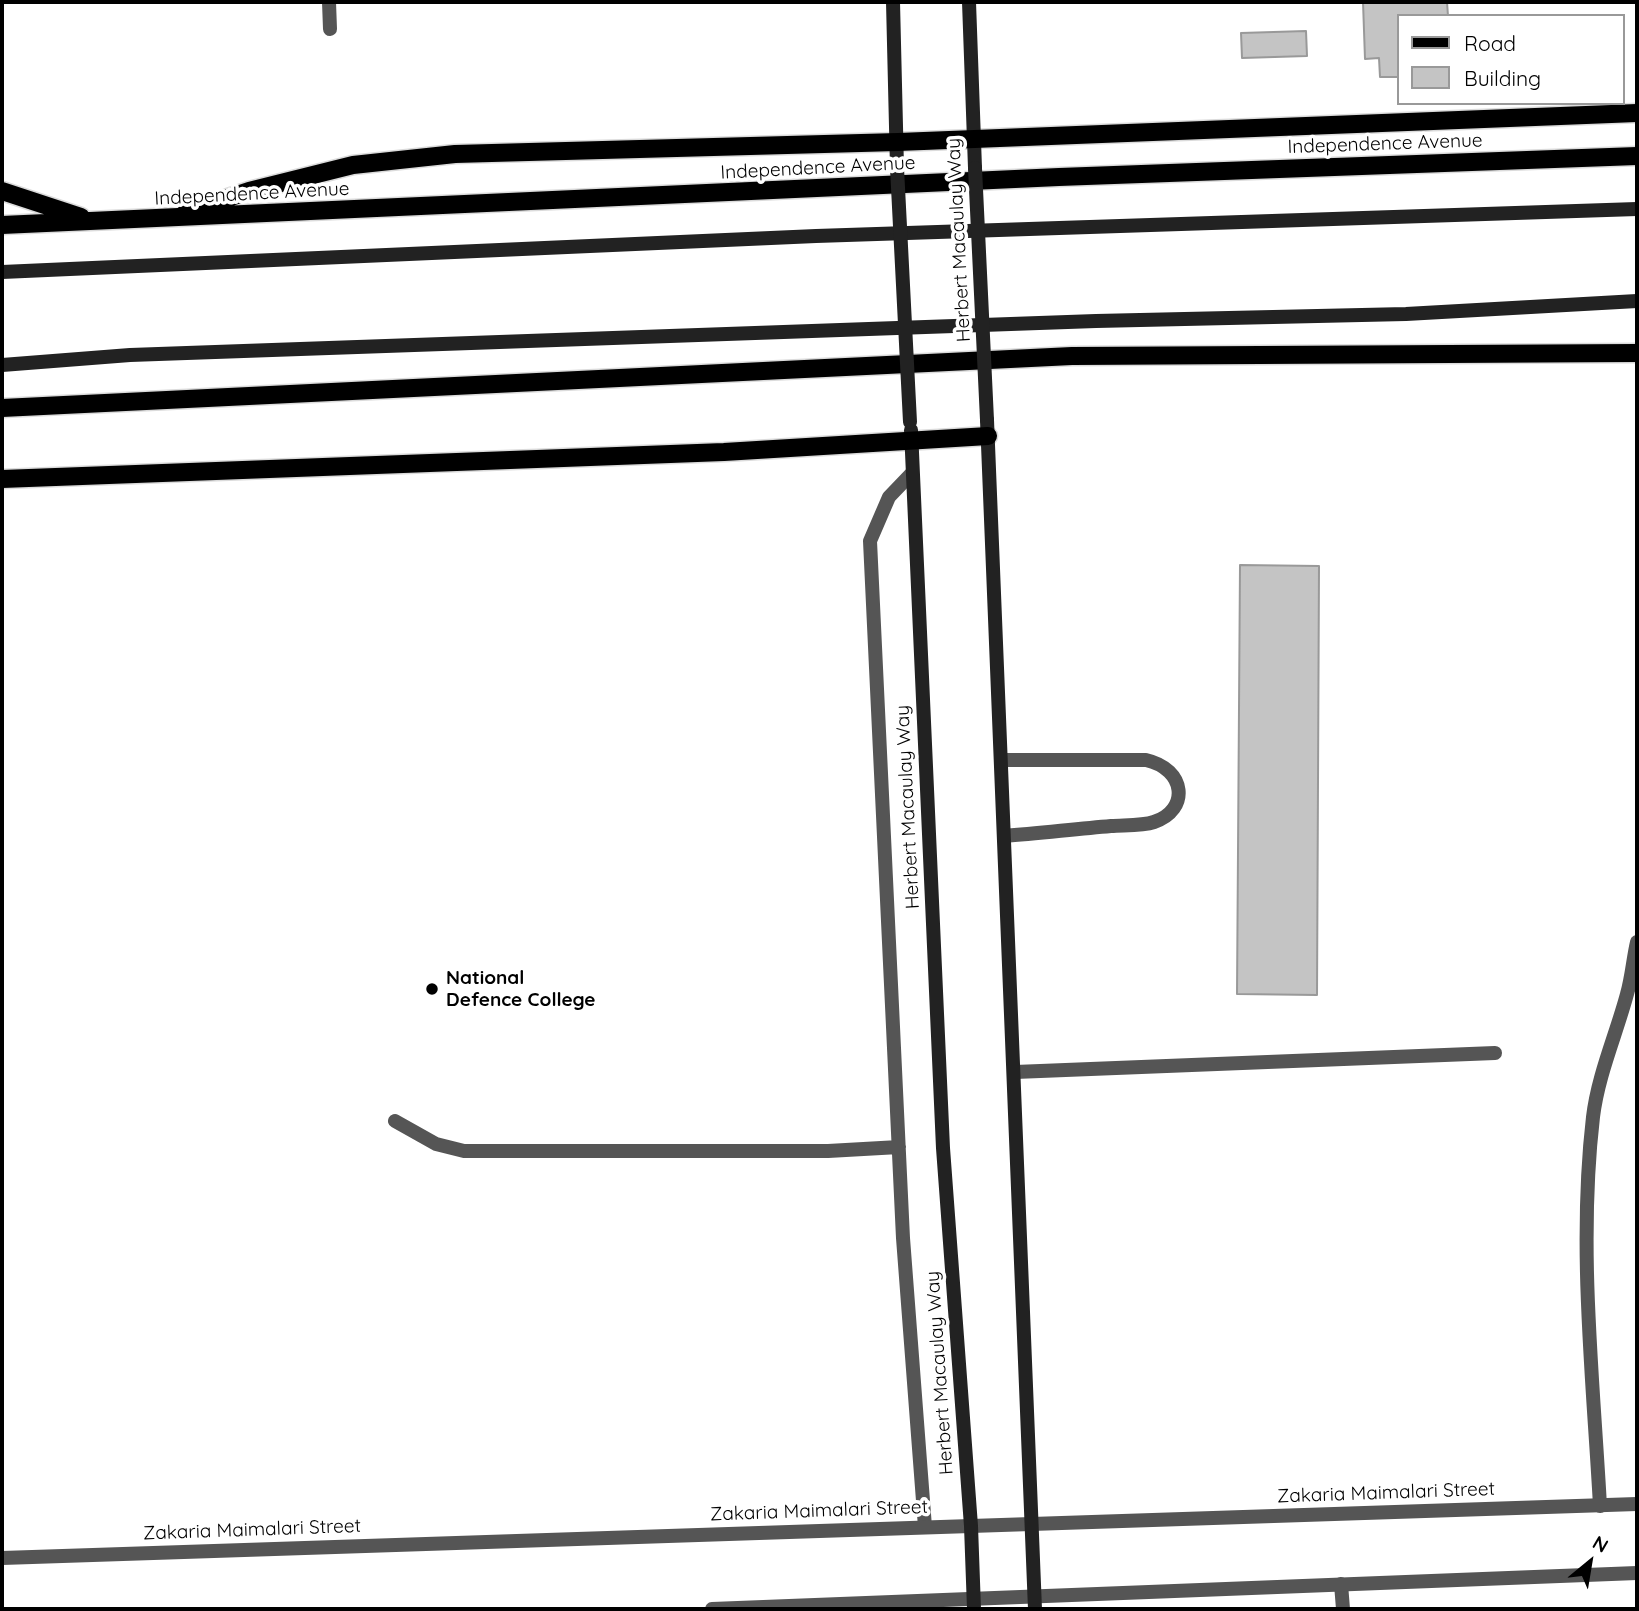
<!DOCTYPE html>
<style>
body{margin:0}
#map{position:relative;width:1639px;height:1611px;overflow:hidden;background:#fff;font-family:Quicksand,sans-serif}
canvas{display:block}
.frame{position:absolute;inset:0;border:4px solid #000;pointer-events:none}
.legend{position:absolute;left:1397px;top:14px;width:228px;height:91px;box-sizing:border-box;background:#fff;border:2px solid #999;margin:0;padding:9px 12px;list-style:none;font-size:21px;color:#000}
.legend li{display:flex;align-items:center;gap:14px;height:35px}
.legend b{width:35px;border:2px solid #999}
.north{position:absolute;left:1555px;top:1527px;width:70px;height:70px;-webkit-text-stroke:5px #fff;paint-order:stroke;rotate:30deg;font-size:19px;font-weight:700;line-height:28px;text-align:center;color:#000}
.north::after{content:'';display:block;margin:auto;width:24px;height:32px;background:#000;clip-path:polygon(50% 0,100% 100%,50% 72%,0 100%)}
</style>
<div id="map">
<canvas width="1639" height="1611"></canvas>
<div class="frame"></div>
<ul class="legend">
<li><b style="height:9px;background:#000"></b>Road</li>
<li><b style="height:19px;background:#c4c4c4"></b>Building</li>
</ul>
<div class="north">N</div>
</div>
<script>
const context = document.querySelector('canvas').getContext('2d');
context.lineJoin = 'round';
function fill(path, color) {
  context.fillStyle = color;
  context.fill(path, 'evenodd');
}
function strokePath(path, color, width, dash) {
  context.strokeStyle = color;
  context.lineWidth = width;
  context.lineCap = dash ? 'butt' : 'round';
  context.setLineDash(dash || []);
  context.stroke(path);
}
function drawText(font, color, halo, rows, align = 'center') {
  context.font = font + ' Quicksand,sans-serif';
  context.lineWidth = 7;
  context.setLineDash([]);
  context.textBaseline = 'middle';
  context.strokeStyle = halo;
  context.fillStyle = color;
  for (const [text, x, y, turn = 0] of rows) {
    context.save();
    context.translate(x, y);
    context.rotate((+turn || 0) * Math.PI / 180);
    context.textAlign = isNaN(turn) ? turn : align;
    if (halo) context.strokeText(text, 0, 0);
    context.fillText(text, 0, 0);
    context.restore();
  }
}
const building = new Path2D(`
 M1363 2H1447L1448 16H1399V77H1380L1379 58 1365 59Z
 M1306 31 1307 56 1242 58 1241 33Z
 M1240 565 1319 566 1317 995 1237 994Z`);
const service = new Path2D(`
 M912 473 889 497 870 541 903 1238 925 1527
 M1001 760H1146C1186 769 1190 810 1154 822 1142 826 1125 825 1111 826 1076 829 1040 833 1004 836
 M1015 1072 1495 1053
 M395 1121 436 1144 464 1151H828L899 1147
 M1600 1506C1593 1377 1578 1246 1593 1117 1598 1075 1616 1035 1627 994 1632 977 1633 959 1637 942
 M1341 1584 1343 1609`);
const minor = new Path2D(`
 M329 2 330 29`);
const tertiary = new Path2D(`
 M2 1558 1637 1504
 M712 1609 1637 1573`);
const secondary = new Path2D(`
 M893 2 897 168
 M969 2 975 168
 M2 272 816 236 1637 209
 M2 365 130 355 1096 321 1406 314 1637 301
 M987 420 1035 1609
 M911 430 943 1148 971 1526 974 1609`);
const primary = new Path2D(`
 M2 191 81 217
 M186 212 249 191 353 165 455 154 898 142 1637 113
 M2 225 1059 177 1637 156
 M2 408 1072 356 1637 353
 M2 479 724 452 988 436`);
const secondaryBridge = new Path2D(`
 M897 168 910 422
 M975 168 987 420`);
const markers = [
 [432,989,7,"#000"]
];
const streetNames = [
 ["Independence Avenue",1385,144,-2],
 ["Independence Avenue",818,168,-3],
 ["Independence Avenue",252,194,-3],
 ["Herbert Macaulay Way",959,240,-93],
 ["Herbert Macaulay Way",908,807,-93],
 ["Herbert Macaulay Way",940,1373,-94],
 ["Zakaria Maimalari Street",1386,1493,-2],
 ["Zakaria Maimalari Street",819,1511,-2],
 ["Zakaria Maimalari Street",252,1530,-2]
];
const poiNames = [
 ["National",446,978],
 ["Defence College",446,1000]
];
fill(building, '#c4c4c4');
strokePath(building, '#999', 2);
strokePath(primary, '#dbdbdb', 21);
strokePath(service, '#555', 14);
strokePath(minor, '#555', 14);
strokePath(tertiary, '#555', 14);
strokePath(secondary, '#222', 14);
strokePath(primary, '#000', 18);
strokePath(secondaryBridge, '#222', 14);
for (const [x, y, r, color] of markers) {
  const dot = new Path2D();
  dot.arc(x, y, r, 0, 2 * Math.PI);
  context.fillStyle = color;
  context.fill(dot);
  strokePath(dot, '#fff', 2.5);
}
drawText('19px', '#000', '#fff', streetNames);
drawText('bold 19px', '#000', '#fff', poiNames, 'left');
</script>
